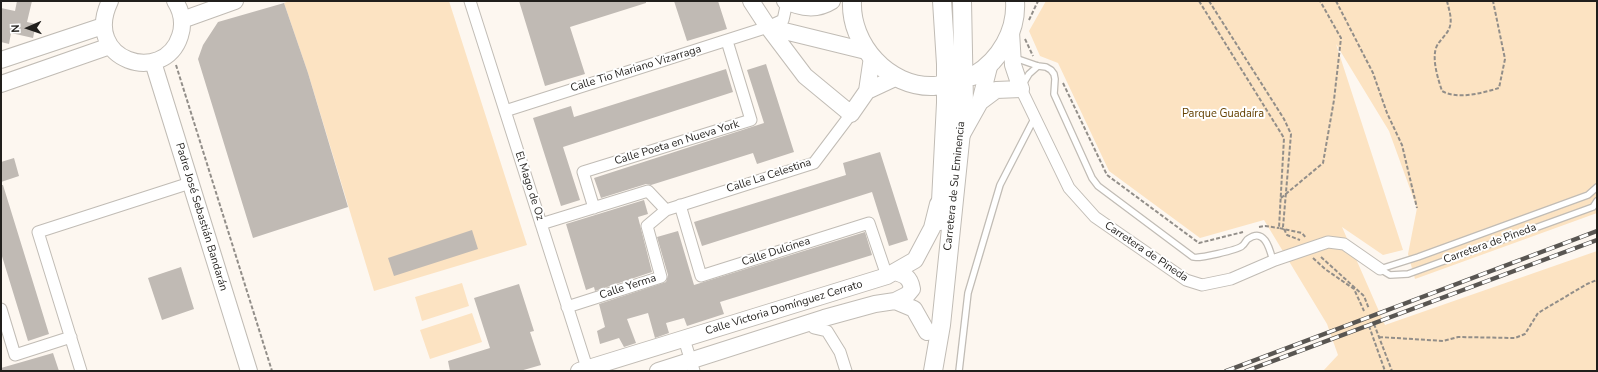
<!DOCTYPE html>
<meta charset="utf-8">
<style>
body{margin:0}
#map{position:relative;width:1598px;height:372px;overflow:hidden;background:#fdf7f0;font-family:"Nunito Sans",sans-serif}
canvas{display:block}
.frame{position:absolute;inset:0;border:2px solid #211f1c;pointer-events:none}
.north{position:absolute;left:8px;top:8px;width:40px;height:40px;-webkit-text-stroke:3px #fff;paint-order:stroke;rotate:268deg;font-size:11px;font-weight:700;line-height:16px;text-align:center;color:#211f1c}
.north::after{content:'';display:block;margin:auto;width:14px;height:18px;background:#211f1c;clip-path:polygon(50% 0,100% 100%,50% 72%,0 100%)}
</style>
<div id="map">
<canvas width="1598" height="372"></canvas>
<div class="frame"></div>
<div class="north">N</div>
</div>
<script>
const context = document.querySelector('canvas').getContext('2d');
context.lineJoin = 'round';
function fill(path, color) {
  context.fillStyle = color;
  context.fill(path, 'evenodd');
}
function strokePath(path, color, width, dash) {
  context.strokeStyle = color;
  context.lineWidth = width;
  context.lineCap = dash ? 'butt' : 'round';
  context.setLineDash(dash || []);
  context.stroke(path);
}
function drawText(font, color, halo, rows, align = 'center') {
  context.font = font + ' "Nunito Sans",sans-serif';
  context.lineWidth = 4;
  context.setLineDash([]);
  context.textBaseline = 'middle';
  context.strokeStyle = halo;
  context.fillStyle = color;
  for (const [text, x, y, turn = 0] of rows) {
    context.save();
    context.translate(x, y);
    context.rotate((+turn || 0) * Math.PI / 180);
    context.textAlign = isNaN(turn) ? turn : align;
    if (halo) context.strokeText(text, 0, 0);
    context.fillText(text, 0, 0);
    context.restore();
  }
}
const green = new Path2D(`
 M289 1H449L527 245 374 291 308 73 284 3Z
 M1046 1H1597V213L1415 279 1408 254 1417 208 1389 131 1336 44 1403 250 1383 255 1342 227 1385 325 1597 251V371H1323L1338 355 1327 324 1264 220 1200 238 1109 171 1058 63 1040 56 1029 31Z
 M462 283 469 306 422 321 415 297Z
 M472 313 482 342 430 359 420 330Z`);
const building = new Path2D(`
 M17 1H32L27 22 36 24 33 38 11 33 9 44 1 42V8L15 11Z
 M519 1H646V3L570 27 585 74 545 86Z
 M674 1H718L727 29 687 41Z
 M284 3 308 73 348 207 253 238 198 59 203 45 218 22Z
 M766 64 794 152 757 164 753 153 651 185 646 184 601 198 594 178 764 123 747 70Z
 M726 69 733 92 563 147 580 200 561 206 533 118 571 106 574 117Z
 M880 152 908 240 889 246 872 192 702 246 694 222 846 175 843 163Z
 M14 158 19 176 1 182V162Z
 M1 185H3L49 334 28 341 1 253Z
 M644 200 648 214 638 217 652 272 595 291 594 287 586 290 566 224Z
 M472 230 478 249 394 276 388 258Z
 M678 231 694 285 865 232 872 255 720 302 724 314 687 326 684 318 666 323 669 333 655 338 648 313 627 319 636 343 624 347 619 338 600 344 597 331 605 327 599 304 666 282 668 275 657 237Z
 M181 267 194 309 162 320 148 278Z
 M519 284 534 331 530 332 541 365 520 371H450L448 361 490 348 474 298Z
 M53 353 59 371H1V368Z`);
const path = new Path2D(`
 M1199 1 1284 138 1279 228 1302 233 1306 238
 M1209 1 1284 119 1291 134 1283 227 1287 235 1300 240
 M1336 1 1373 73 1387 113 1402 145 1417 208
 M1447 1C1449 10 1453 20 1449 29 1446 36 1439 40 1436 48 1432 60 1438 79 1442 91 1458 100 1482 93 1499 88L1505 59 1493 1
 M1029 20 1038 1
 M1025 39 1033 56
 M176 65 272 371
 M1063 83 1107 175 1199 243 1243 232
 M1281 198 1323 163 1334 100 1341 38 1320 1
 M1259 227 1265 226 1279 228
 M1321 257 1364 296 1369 309
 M1313 258 1325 269 1354 289 1364 311
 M1374 324 1392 371
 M1369 326 1385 371
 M1379 337 1443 341 1458 337 1515 338 1525 334 1538 313 1587 284 1597 280`);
const lane = new Path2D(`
 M1015 58 1038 66 1046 67 1051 70 1054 74 1055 79 1054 94 1092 178 1098 186 1193 257C1199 259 1237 250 1242 246 1245 244 1246 240 1248 239 1265 227 1270 250 1273 261
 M1023 84 1029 74 1038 66
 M1380 269 1390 275 1408 274 1593 207 1597 201
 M1380 269 1418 257 1588 195 1597 187
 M959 371 968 293 1000 185 1035 117`);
const street = new Path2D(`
 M470 1 588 371
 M1021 89 1069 188 1095 217 1186 280 1202 285 1231 279 1275 260 1328 242 1344 244 1380 269
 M505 111 768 27 783 20 787 2
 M680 205 701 276 869 223 887 276
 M594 208 583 172 751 120 727 41
 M541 224 648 191 666 210
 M567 307 661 277 647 226 666 210 814 163 851 114
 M1 309 15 355 71 337
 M814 328 827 331 840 352 846 371
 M684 339 694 371
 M81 371 38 232 190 183`);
const secondary = new Path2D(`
 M110 1C81 61 164 86 180 36 184 24 182 12 175 1
 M751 1 768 27 805 76 851 114 867 91 872 57
 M785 1C802 8 816 11 832 1
 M182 20 235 1
 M768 27 866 51
 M1011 32 1013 65 1021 89
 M1 60 103 26
 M153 62 249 371
 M1 84 110 46
 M867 91 897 77
 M980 102 996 90 1021 89
 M961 136 980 102 990 63
 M895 272C905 275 910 277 912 289L907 295 895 301
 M579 371 887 276 915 260 932 228 938 204
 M658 371 824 318 875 304 895 301 914 309 927 332`);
const primary = new Path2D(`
 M852 1C850 44 888 88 934 86 940 86 948 82 954 80 960 78 969 78 975 75 1000 60 1017 31 1015 1
 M940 221 946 103V64L942 1
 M933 371 941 325 964 103 962 1`);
const rail = new Path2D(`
 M1226 371 1597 231
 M1246 371 1597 240`);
const streetNames = [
 ["Calle Tio Mariano Vizarraga",636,69,-17],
 ["Calle Poeta en Nueva York",677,143,-17],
 ["Calle La Celestina",769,176,-18],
 ["El Mago de Oz",529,186,72],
 ["Carretera de Su Eminencia",955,186,-84],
 ["Padre José Sebastián Bandarán",201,217,73],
 ["Carretera de Pineda",1490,244,-20],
 ["Calle Dulcinea",776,252,-18],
 ["Carretera de Pineda",1146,252,34],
 ["Calle Yerma",628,287,-18],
 ["Calle Victoria Domínguez Cerrato",784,308,-17]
];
const parkNames = [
 ["Parque Guadaíra",1223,114]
];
fill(green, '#fce3c2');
fill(building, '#c0bab4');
strokePath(lane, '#c1bcb5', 8);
strokePath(street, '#c1bcb5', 13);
strokePath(secondary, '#c1bcb5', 18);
strokePath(primary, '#c1bcb5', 20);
strokePath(path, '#928e89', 2, [4, 2]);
strokePath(lane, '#fff', 5.5);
strokePath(street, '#fff', 11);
strokePath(secondary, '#fff', 16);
strokePath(primary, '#fff', 18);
strokePath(rail, '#595652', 4.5);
strokePath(rail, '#fff', 3, [9]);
drawText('11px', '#211f1c', '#fff', streetNames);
drawText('11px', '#644102', '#fff', parkNames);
</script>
